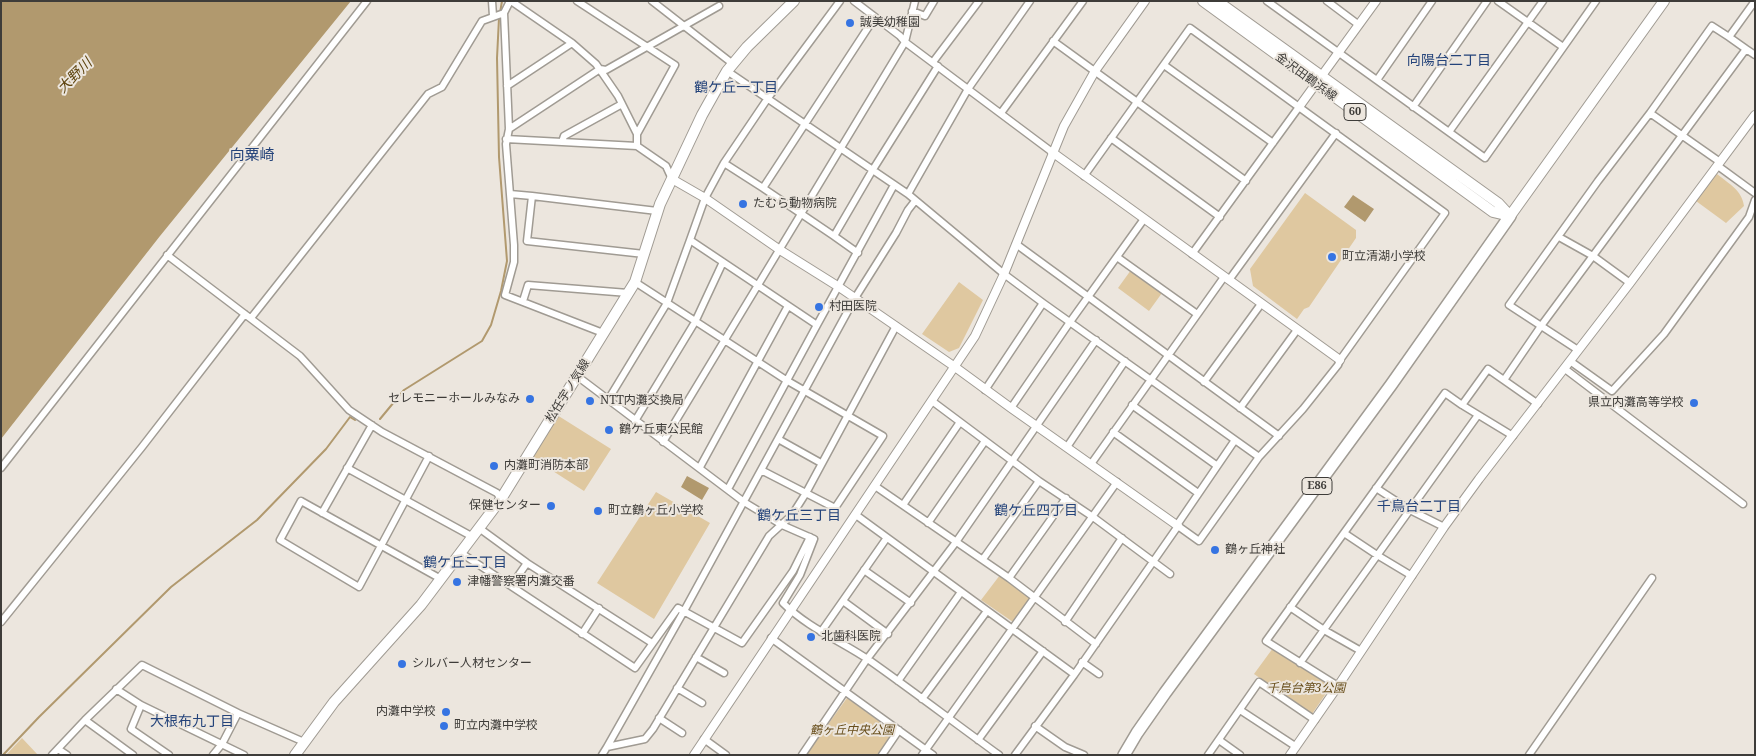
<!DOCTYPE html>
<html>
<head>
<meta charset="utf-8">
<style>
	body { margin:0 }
	#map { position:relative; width:1756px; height:756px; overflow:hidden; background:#ece6de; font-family:"Noto Serif",serif }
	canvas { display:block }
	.frame { position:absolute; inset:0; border:2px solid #3e3c39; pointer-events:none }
</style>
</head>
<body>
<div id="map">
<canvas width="1756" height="756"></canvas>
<div class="frame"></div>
</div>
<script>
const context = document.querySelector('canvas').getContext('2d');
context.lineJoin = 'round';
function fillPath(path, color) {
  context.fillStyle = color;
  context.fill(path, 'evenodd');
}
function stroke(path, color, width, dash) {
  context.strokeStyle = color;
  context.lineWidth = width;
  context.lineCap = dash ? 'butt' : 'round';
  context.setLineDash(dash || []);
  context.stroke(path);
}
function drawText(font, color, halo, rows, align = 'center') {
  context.font = font + ' "Noto Serif","Noto Sans JP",serif';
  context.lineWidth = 4;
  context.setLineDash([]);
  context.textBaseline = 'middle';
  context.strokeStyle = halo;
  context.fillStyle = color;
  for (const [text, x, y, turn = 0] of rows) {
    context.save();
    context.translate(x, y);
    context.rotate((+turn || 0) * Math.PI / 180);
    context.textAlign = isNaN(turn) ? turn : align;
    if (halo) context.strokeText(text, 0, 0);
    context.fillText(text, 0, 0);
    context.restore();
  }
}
fillPath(new Path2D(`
	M1717,174C1729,184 1742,190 1744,206L1726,223L1696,201Z
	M1305,193L1356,230V238L1309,307L1304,309L1297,319L1253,286L1250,269Z
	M1131,270L1162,293L1149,311L1118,288Z
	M959,282L983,300L959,348L949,352L922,334Z
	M557,415L611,449L584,491L531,457Z
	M656,492L710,523L654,619L597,583Z
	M1000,575L1031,597L1013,622L981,600Z
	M1273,648L1331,686L1312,714L1254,674Z
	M847,698L894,732L878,755H806Z
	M22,738L38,755H6Z`), '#dfc8a0');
fillPath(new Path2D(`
	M351,1L160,236L1,439V2Z
	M1353,195L1374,209L1365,222L1344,207Z
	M687,476L709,488L702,500L681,487Z`), '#b1996e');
stroke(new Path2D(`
	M500,13L502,1
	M380,419L404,390L482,341L491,325L501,291L507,261L499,157L497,58L499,18
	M3,755L39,717L171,587L257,520L326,449L350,417L355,420`), '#b1996e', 2);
const minor = new Path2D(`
	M492,1L493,16
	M510,1L504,13L509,129L506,144L514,245V262L505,295L603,333
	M511,1L572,43L596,64L618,96L637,134V146
	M577,1L675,65L637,134
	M652,1L733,64
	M854,1L900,36L905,42L1052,152
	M1267,1L1485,158L1596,1
	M1327,1L1359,25
	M1498,1L1563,47
	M912,11L925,16L934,1
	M1729,37L1746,49
	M1053,41L1246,181
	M933,62L979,1
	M1164,65L1273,143
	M727,71L908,194L1004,274L1043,303L1259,457
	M1377,80L1432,1
	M507,86L572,43
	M1413,107L1487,1
	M1001,113L1083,1
	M1650,113L1712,26L1729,37L1755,1
	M509,129L600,69L606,70L719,6
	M1449,132L1543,1
	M1111,138L1220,217
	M506,139L637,146L666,166L672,179
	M562,142L564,136L622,104
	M724,163L763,188L875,17
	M1718,166L1755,193
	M763,188L834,236L872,171L938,66
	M510,194L532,196
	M908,194L968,89L1030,1
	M834,236L858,253
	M1559,237L1593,256L1630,283
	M1016,244L1279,436
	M644,254L527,241L532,196L657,211
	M1192,254L1299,107
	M167,255L300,356L349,410L382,432L497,493L501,499
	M1117,257L1197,314
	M1229,280L1336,133
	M635,282L786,380L883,436L835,508L761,470
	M523,301L528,285L628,293
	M251,318L428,94L442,87L482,21L504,13
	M817,325L894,185
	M1578,350L1509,305L1598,181L1650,113L1720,162
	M1570,361L1612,391L1664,334L1749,217L1755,200
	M1565,369L1743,504
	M577,376L744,502L782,525L814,539L800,575L783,603C808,628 841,641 869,660C913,691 956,724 999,755
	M1504,380L1541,326L1746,49L1755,55
	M1204,382L1261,304
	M985,390L1043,303
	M608,400L667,303L690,240
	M932,401L1039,481L1093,517L1170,574
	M1132,405L1216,465
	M1462,405L1513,436
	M1011,408L1070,322L1144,219
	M1240,408L1297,330
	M635,421L695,322L723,262
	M1113,432L1198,493
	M778,439L821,463
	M663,442L905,42L915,1
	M1067,447L1125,361
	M429,456L359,587L280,540L301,501C347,527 394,553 441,579
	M1091,464L1224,277
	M700,467L788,306
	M1,468L367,1
	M347,468L473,537
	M875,486L1009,578L1096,644
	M1376,488L1410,510L1444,527
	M728,489L817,325L690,240L705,198L724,163L768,98L840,1
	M903,505L960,422
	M322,513L372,425
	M856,515L1074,674
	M928,523L985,441
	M1177,525L1235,440
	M479,528L527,563L652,643
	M1344,533L1377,555L1412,576
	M461,553L635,668L678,608L742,643L793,571L810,537
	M983,559L1039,481
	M864,570L911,603
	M1009,578L1066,498
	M511,586L527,563
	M843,601L888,634
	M1290,607L1324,630L1361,651
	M1,622L142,447L245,314
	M1065,622L1122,538
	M821,632L886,539
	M582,634L599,608
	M771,638L933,755
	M696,657L724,673
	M1082,662L1099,674
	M1300,663L1478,415
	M898,681L961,592
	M1338,686L1266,641L1445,393L1462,405L1488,369L1538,404
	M677,688L702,703
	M116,689L141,705L244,755
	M922,699L987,611
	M141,705L131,729L169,755
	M1240,710L1295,746
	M659,718L682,733
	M85,720L142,665L238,713L304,742
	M1035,726L1065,747L1084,755
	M704,739L726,755
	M978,740L1043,651
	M1219,740L1240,755
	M607,747L684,611L855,298L896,233L908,210L915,201
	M58,749L67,755
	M52,755L85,720L133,755
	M213,755L222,744L238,713
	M602,755L607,747L645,739L653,729L769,536L792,515L806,493L896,326
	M802,755L867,659L956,542L1096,340
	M882,755L899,730
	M922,755L1117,482
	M1015,755L1074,675L1178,526L1199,541L1259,457L1303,409L1338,365L1340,360L1445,213L1190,28L1084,176
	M1208,755L1259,682L1315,720
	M1529,755L1652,578`);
const tertiary = new Path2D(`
	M1299,107L1376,1
	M1052,152L1340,360
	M672,179L705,198L780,250L839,287L955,367L1011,408L1178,526
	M694,755L975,336L1004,274L1064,126L1095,71L1145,1
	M1290,755L1338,686L1444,527L1479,479L1630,283L1755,115`);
const primary = new Path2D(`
	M1203,1L1493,212L1510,216
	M1217,1L1498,203L1510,216
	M1510,216L1664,1
	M295,755L334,702L421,605L501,499L635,282L660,204L702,115L716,90L727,71L747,47L794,1`);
const motorway = new Path2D(`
	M1124,755L1137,733L1165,693L1391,385L1510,216`);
stroke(minor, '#a09b93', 9);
stroke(tertiary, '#a09b93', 10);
stroke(primary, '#a09b93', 12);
stroke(motorway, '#a09b93', 14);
stroke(minor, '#fff', 6);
stroke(tertiary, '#fff', 8);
stroke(primary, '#fff', 10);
stroke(motorway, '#fff', 11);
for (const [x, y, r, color] of [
	[850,23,5,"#3674e2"],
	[743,204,5,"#3674e2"],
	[1332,257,5,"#3674e2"],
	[819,307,5,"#3674e2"],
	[530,399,5,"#3674e2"],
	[590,401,5,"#3674e2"],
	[1694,403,5,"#3674e2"],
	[609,430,5,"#3674e2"],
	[494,466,5,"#3674e2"],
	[551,506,5,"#3674e2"],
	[598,511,5,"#3674e2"],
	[1215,550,5,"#3674e2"],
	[457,582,5,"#3674e2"],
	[811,637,5,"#3674e2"],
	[402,664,5,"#3674e2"],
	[446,712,5,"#3674e2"],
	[444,726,5,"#3674e2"]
]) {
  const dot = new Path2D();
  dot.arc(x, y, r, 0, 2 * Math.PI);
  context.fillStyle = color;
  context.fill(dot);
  stroke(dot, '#ece6de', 2);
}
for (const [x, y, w] of [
	[1355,112,22],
	[1317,486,30]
]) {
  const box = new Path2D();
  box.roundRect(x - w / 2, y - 8.5, w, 17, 4);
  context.fillStyle = '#ece6de';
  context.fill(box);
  stroke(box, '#3e3c39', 1);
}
drawText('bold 11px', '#3e3c39', null, [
	["60",1355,112],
	["E86",1317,486]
]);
drawText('12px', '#3e3c39', '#ece6de', [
	["誠美幼稚園",860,23],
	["たむら動物病院",753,204],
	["町立清湖小学校",1342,257],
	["村田医院",829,307],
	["セレモニーホールみなみ",520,399,"right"],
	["NTT内灘交換局",600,401],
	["県立内灘高等学校",1684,403,"right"],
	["鶴ケ丘東公民館",619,430],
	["内灘町消防本部",504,466],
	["保健センター",541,506,"right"],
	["町立鶴ヶ丘小学校",608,511],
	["鶴ヶ丘神社",1225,550],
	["津幡警察署内灘交番",467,582],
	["北歯科医院",821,637],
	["シルバー人材センター",412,664],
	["内灘中学校",436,712,"right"],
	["町立内灘中学校",454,726]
], 'left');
drawText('12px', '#3e3c39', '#ece6de', [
	["金沢田鶴浜線",1306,77,36],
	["松任宇ノ気線",568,391,-58]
]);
drawText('italic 12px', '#684e1b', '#ece6de', [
	["千鳥台第3公園",1306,689],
	["鶴ヶ丘中央公園",852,731]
]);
drawText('14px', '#24437a', '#ece6de', [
	["向陽台二丁目",1449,61],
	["鶴ケ丘一丁目",736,88],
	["千鳥台二丁目",1419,507],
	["鶴ケ丘四丁目",1036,511],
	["鶴ケ丘三丁目",799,516],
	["鶴ケ丘二丁目",465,563],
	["大根布九丁目",192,722]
]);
drawText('italic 14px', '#5d430d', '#ece6de', [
	["大野川",75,76,-45]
]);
drawText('15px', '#24437a', '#ece6de', [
	["向粟崎",252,156]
]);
</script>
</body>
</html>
